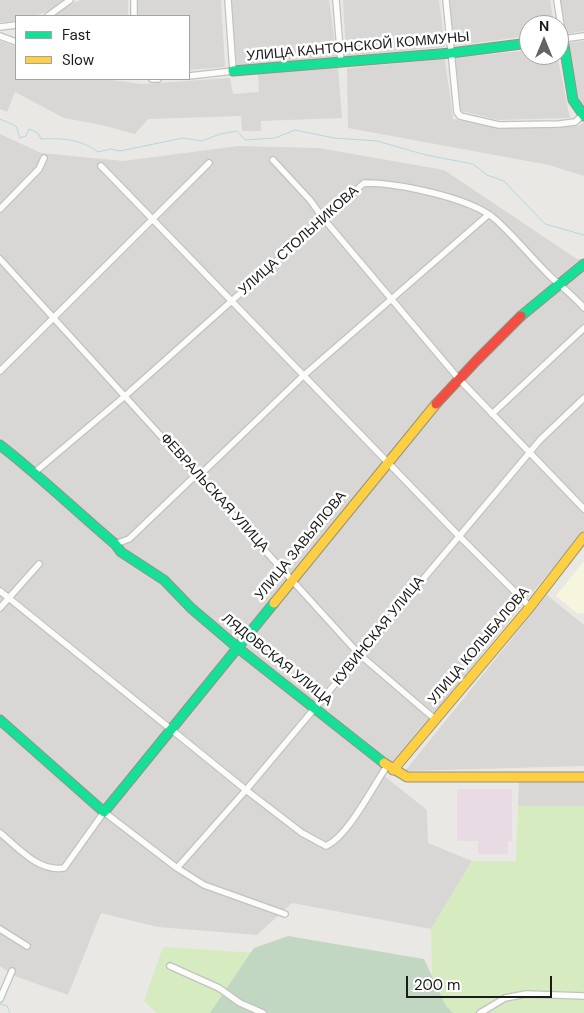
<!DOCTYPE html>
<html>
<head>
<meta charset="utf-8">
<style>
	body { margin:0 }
	#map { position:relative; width:584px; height:1013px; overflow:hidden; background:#eae8e4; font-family:"DM Sans",sans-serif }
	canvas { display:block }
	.legend { position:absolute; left:15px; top:15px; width:175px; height:65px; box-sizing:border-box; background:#fff; border:1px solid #a4a4a4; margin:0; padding:6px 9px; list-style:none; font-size:15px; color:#1b1b1b }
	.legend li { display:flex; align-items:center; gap:10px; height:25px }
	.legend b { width:25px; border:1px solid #a4a4a4 }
	.north { position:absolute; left:519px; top:15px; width:50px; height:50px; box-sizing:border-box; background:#fff; border:1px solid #a4a4a4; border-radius:50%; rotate:0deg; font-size:14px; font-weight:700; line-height:20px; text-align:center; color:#1b1b1b }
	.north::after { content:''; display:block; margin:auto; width:18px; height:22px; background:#636361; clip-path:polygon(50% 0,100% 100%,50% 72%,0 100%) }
	.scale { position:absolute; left:406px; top:976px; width:146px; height:22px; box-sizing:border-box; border:2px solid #1b1b1b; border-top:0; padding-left:6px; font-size:15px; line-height:18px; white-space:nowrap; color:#1b1b1b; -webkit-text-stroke:4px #fff; paint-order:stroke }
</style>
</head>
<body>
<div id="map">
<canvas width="584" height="1013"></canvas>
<ul class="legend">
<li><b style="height:6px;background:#16e098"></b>Fast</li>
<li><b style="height:6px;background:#ffcf43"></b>Slow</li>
</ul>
<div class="north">N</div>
<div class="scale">200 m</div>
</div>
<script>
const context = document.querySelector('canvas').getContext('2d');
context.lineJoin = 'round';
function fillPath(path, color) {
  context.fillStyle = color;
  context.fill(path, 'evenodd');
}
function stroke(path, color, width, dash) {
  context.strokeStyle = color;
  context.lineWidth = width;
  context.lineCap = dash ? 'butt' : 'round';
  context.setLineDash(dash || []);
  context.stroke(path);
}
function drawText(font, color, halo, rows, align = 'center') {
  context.font = font + ' "DM Sans",sans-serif';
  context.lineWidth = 5;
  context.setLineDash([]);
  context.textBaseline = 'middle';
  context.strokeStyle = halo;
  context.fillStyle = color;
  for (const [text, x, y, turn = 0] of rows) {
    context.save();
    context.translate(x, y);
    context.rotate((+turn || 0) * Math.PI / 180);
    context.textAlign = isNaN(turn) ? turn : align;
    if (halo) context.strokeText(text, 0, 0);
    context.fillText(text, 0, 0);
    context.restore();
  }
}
fillPath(new Path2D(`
	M0,0H66L47,12L33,16H16V21L0,22Z
	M81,0H128V16H52L68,5Z
	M137,0H221L225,67L189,70V16H137Z
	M231,0H329L337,59L237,66Z
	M343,0H439L445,47L346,56Z
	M450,0H550L554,25H529V36L454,46Z
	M560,0H584V31L566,34Z
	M0,41L16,47V79H105L141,84L230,78L233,94L259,92L258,74L338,67L342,118L261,121V131H242L241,116L148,119L135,134L102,125L64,118L15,92L7,112L0,109Z
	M584,41V108L580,104L567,43Z
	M529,50V55H557L570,118L498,120L461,111L455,58Z
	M445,59L453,119L498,128L579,126L584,122V176L549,165L348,128L347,68Z
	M0,134L41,153L123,161L238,146L319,148L444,170L577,259L584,260V530L383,775L427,810L428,843L472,861L431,929L292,903L257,935L158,927L101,913L68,995L12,975L0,966Z
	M547,595L584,625V766L405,771Z
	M519,781H584V806H518Z`), '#d9d7d5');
fillPath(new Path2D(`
	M457,789H512V841H508V854H478V841H457Z`), '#e9dbe4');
fillPath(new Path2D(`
	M584,561V613L578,614L556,596Z`), '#f6f5dd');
fillPath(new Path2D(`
	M518,806H584V1013H433L431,929L472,861H516Z
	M163,947L258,953L219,1013H157L144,1001Z`), '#d6ebbf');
fillPath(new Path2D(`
	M288,936L424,959L446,1006L453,1013H210L254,948Z`), '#c1d7c2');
stroke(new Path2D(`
	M0,119L16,126L20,138L26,136L29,129L38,133L41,139C63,138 80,139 98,152L110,149L120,151L183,138L202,141L220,134L237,131L245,140L275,138L295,130L334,138L377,141L426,155L473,164L487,175L504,181L545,224L584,235
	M0,1004L7,1006L10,1013`), '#b3d7e1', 1);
const street = new Path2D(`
	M336,0L341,62
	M446,0L457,112L460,116L499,125L559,124L575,122L583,115
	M557,0L563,39L584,36
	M48,16L70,0
	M134,16V0
	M0,27L16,25
	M0,36L16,42
	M189,76L233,71L228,0
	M152,79H158
	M273,160L310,200L323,218L458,378L584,509
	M101,166L458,535L530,607
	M0,209L39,169L44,158
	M0,259L359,654L436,720
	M0,371L209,163
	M492,414L584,328
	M35,472L125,396L364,183C397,183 469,197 495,219C514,236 530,256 548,274C560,286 573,295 584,308
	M115,544L129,539L197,474L204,471L303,376L488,215
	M0,591L246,790L302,833L326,846C348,836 372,788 387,766
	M0,608L39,564
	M0,833C19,848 38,872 64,868L104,812L177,868L204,885L285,914
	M177,868L246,790L540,440L584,398
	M0,929L27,946
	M170,966L219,988L240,1003L263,1013
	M0,999L12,971
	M480,1013L505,998L526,994L584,996`);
const fast = new Path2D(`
	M559,40L563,39L573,100L584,116
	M233,71L451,53L529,43
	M521,316L584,264
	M0,445C40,476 76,511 115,544L121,552L164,580L191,608L238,648L384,763
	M0,720L104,812L274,603`);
const slow = new Path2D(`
	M274,603L436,404
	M384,763L407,777H584
	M393,770L530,607L584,537`);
const jam = new Path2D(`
	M436,404L477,360L521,316`);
stroke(street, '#c2c2c0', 8);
stroke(fast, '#92947c', 11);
stroke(slow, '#92947c', 11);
stroke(jam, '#92947c', 11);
stroke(street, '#fcfcfb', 5.5);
stroke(fast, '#16e098', 9);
stroke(slow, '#ffcf43', 9);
stroke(jam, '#f24e42', 9);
drawText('14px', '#1b1b1b', '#fff', [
	["УЛИЦА КАНТОНСКОЙ КОММУНЫ",358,47,-5],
	["УЛИЦА СТОЛЬНИКОВА",299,241,-42],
	["ФЕВРАЛЬСКАЯ УЛИЦА",214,493,48],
	["УЛИЦА ЗАВЬЯЛОВА",301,546,-51],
	["КУВИНСКАЯ УЛИЦА",379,631,-51],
	["УЛИЦА КОЛЫБАЛОВА",479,646,-50],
	["ЛЯДОВСКАЯ УЛИЦА",277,660,39]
]);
</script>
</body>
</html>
